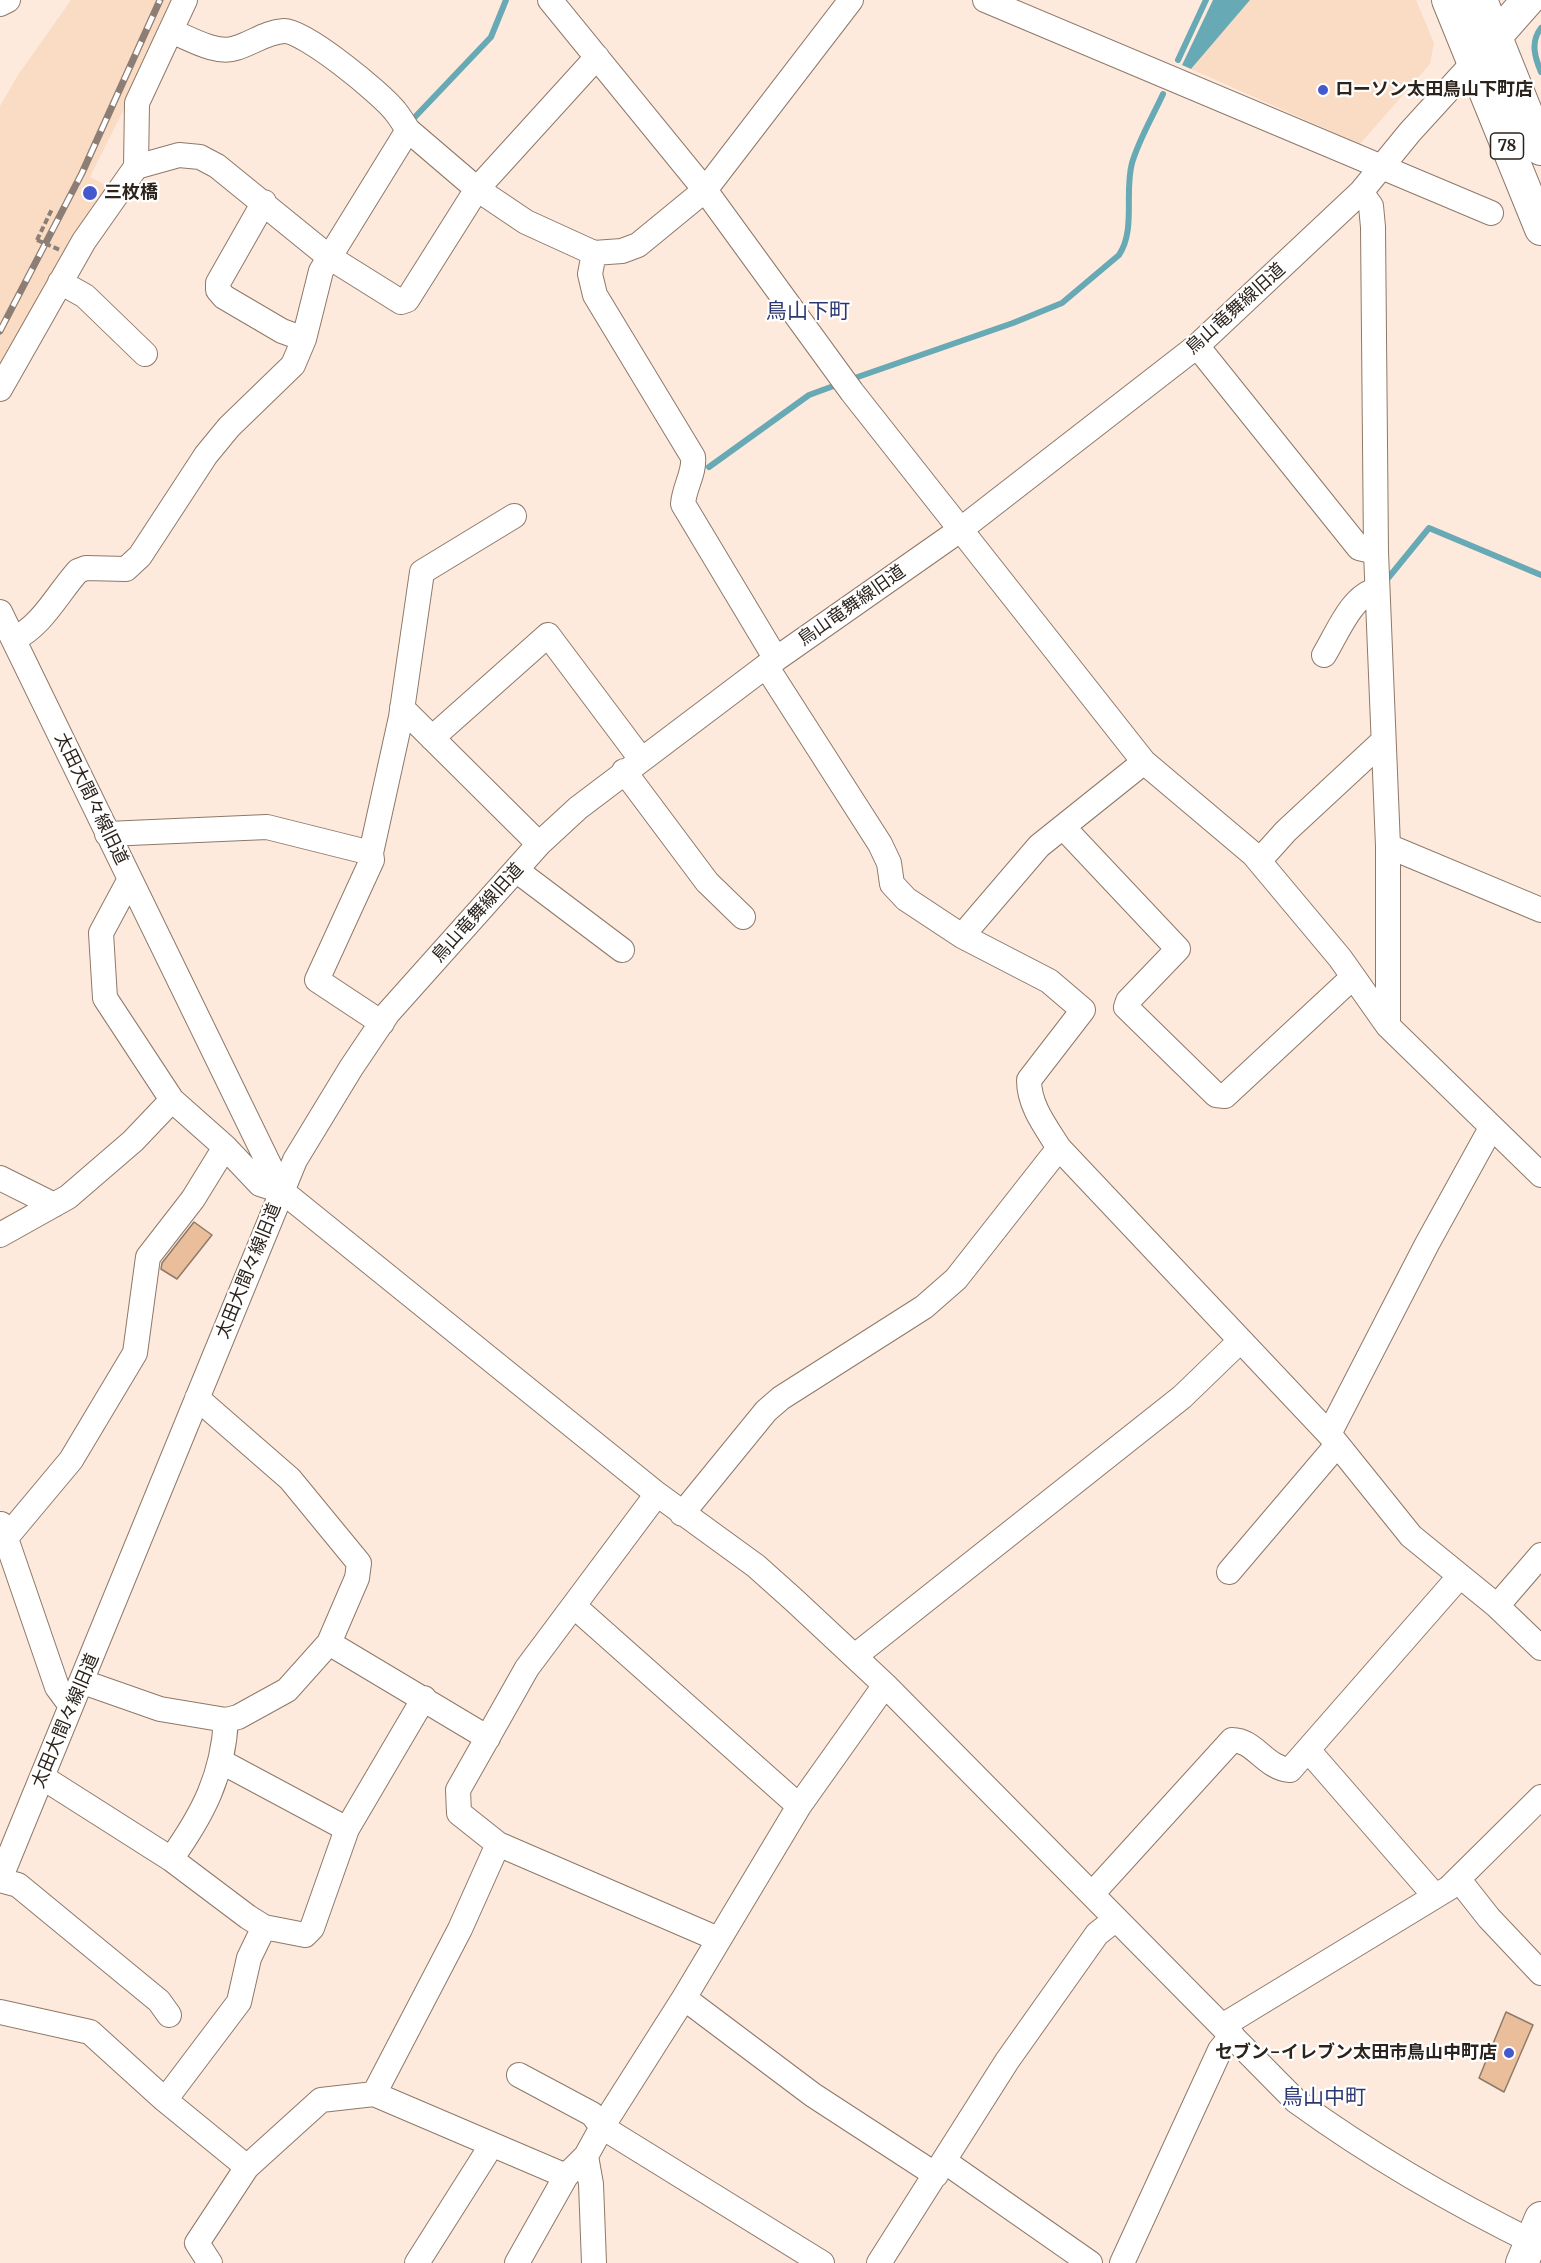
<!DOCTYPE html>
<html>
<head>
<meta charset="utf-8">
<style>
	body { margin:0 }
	canvas { display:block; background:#fdeadc }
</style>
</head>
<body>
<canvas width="1541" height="2263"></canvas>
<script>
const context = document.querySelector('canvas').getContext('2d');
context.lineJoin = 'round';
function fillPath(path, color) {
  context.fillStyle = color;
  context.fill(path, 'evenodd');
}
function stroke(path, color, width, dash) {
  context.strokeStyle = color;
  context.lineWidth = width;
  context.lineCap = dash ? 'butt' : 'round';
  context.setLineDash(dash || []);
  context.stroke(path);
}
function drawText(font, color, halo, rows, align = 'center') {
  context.font = font + ' Merriweather,"Noto Sans JP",serif';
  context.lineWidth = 4.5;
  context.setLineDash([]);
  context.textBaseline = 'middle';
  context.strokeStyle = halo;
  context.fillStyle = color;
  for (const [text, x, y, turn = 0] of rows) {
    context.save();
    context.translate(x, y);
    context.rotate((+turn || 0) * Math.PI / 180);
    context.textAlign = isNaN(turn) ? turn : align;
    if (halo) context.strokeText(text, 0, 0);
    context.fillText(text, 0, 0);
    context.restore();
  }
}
fillPath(new Path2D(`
	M71,0H179L127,110L123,111L90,177L114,189L0,376V106L18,75Z
	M1250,0H1416L1434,43L1430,64L1360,144L1191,69Z`), '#fadcc5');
fillPath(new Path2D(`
	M1213,0H1250L1191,69L1182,65Z`), '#67a9b4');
stroke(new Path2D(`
	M1541,28C1530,42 1535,58 1541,72
	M1178,60L1206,0
	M414,118L491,37L506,0
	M849,380L1013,323L1062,303L1119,255C1136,230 1124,192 1132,163C1139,139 1153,116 1163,94
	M709,467L809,395L839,384
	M1389,577L1429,528L1541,575`), '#67a9b4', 6);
const building = new Path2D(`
	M194,1222L212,1235L177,1279L161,1269L162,1263Z
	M1506,2012L1533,2025L1504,2092L1479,2078Z`);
fillPath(building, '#eabe9b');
stroke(building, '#8f7a6a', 1.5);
const minor = new Path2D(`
	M550,0L705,190L852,392L1144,762L1253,854L1340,958L1388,1026L1541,1175
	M985,0L1491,213
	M0,4L8,0
	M171,31C189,38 216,55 236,48C253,43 266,32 284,31C304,30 382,94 395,111C400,117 404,124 408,130
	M136,167L137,103L185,0
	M1361,192L1371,206L1373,227L1376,552L1388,846V1026
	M264,202L218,283V290L224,297L282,331L304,339
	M594,253L590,274L595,295L693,457C695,472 684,488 683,504L776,659
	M60,282L85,296L145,354
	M1197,346L1359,548L1376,552
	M0,389L84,241L136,167L179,155L200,157L217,166L329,257L401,302L407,300L477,189L597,57
	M0,612L282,1191
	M14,639C42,626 58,593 78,571L86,568L126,569L140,556L206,455L229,427L293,365L304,339L321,271L408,130L477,189L526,222L594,253L622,251L638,245L705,190L851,0
	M1324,655C1337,634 1352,594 1377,590
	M766,666L880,844L889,863L892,884L906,899L962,936L1049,981L1083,1010L1029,1080C1029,1106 1046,1127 1059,1148L1329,1434L1411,1536L1497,1606L1541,1648
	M402,708L539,844
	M432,738L548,635L641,759
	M624,771L707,882L743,917
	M1064,828L1178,949L1128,1001L1126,1007L1216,1095L1225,1096L1353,977
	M107,834L267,827L371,853L401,717L422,572L514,516
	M1388,846L1541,910
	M371,853L372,860L317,980L382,1023
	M1259,861L1286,831L1382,742
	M516,870L622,950
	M130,879L101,933L105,998L172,1100L225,1147L260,1184L282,1191L657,1494L756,1566L794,1600L885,1685L1296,2101C1373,2157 1455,2204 1541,2246
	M962,936L1039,846L1144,762
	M0,1178L54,1205
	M0,1235L68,1197L133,1141L172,1100
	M1329,1434L1427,1244L1491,1128
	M657,1494L527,1668L458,1790L459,1813L498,1844L718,1939
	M682,1514L766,1411L781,1398L924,1307L956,1279L1059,1148
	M1,1524L57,1687L71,1706
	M5,1539L71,1460L135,1353L148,1257L193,1199L225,1147
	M1229,1572L1337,1445
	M1497,1606L1541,1555
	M575,1607L799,1806
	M329,1643L488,1738
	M855,1656L1182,1397L1239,1342
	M83,1682L160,1709L226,1720L238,1717L287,1690L329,1643L357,1578L359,1563L290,1479L197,1398
	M1308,1750L1435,1896
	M220,1761L347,1829
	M42,1777L171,1859L248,1917L264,1927L305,1935L312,1928L347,1829L424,1698
	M171,1859C203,1814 223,1776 226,1720
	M0,1879L295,1160L351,1068L388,1013L539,844L578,808L766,666L960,530L1197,346L1361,192L1410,132L1473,63
	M0,1880L18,1885L159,2001L169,2015
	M1459,1880L1489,1918L1541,1973
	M1092,1894L1232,1740C1255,1740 1265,1768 1290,1770L1459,1577
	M684,1998L813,2095L936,2175
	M0,2012L90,2032L165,2100L247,2167
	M1222,2026L1449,1888L1541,1797
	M519,2075L592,2114L602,2127L822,2263
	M374,2094L566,2176
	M165,2100L239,2002L249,1958L264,1927
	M586,2156L591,2184L594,2263
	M944,2161L1090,2263
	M210,2263L197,2243L247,2167L321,2100L374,2094L460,1929L498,1844
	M417,2263L491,2146
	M517,2263L566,2176L586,2156L602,2127L684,1998L799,1806L885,1685
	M879,2263L1007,2061L1097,1934L1116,1919
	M1122,2263L1220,2050L1232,2035`);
const major = new Path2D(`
	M1448,0L1541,229
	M1481,0L1541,149
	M1483,51L1528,0
	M1522,2263L1541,2218`);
stroke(minor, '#8e7969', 26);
stroke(major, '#8e7969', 34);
stroke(new Path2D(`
	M37,240L52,209`), '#8c7f75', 4, [6, 3]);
stroke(minor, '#fff', 24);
stroke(major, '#fff', 32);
const rail = new Path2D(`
	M0,331L82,173L160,0`);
stroke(rail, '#8c7e74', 7);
stroke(rail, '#fff', 4.5, [14]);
stroke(new Path2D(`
	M37,240L60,250`), '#8c7f75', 4, [6, 3]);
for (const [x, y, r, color] of [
	[1323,90,6,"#4559cd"],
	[90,193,8,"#4559cd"],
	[1509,2053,6,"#4559cd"]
]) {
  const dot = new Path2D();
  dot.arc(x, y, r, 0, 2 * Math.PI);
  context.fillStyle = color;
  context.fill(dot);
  stroke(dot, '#fff', 2);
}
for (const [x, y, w] of [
	[1507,146,33]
]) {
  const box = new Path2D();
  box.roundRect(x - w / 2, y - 13, w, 26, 4.5);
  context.fillStyle = '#fff';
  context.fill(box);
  stroke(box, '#2b231c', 1.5);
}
drawText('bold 16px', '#2b231c', null, [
	["78",1507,146]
]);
drawText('bold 18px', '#2b231c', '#fff', [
	["ローソン太田鳥山下町店",1335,90],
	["三枚橋",104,193],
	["セブン−イレブン太田市鳥山中町店",1497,2053,"right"]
], 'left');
drawText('18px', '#2b231c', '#fff', [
	["鳥山竜舞線旧道",1236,309,-42],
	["鳥山竜舞線旧道",852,606,-35],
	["太田大間々線旧道",91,799,64],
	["鳥山竜舞線旧道",478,913,-48],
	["太田大間々線旧道",249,1271,-68],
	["太田大間々線旧道",66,1721,-67]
]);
drawText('21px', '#2b3771', '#fff', [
	["鳥山下町",808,312],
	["鳥山中町",1324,2098]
]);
</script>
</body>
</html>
